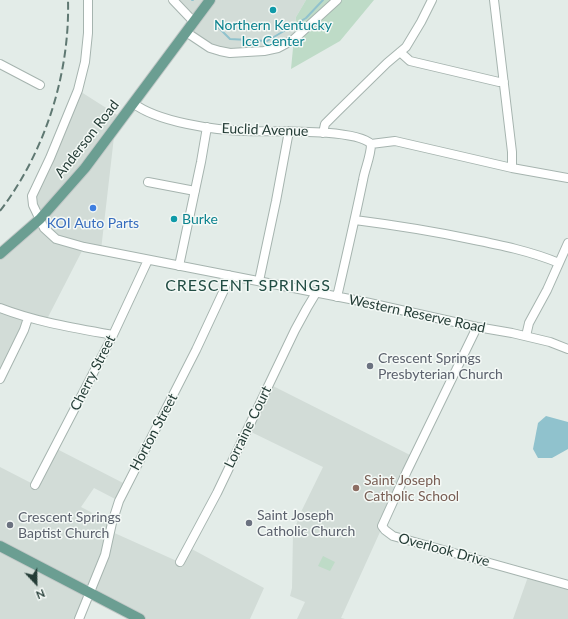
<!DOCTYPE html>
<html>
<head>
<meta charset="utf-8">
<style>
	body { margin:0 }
	#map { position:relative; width:568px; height:619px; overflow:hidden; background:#e3ece8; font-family:Lato,sans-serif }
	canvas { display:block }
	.north { position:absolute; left:16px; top:563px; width:40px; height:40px; -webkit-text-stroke:3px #f4f9f6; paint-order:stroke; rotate:158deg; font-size:11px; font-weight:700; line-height:16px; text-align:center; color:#243c36 }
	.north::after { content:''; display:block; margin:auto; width:14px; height:18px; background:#243c36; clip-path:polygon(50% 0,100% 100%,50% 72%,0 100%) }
</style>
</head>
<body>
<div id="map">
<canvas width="568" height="619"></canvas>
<div class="north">N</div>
</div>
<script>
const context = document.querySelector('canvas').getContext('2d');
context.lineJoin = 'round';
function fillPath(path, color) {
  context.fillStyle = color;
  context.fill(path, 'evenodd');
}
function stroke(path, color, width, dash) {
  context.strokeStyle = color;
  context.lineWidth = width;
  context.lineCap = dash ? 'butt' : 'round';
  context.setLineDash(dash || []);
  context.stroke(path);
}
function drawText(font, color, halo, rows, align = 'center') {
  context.font = font + ' Lato,sans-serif';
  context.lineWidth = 3;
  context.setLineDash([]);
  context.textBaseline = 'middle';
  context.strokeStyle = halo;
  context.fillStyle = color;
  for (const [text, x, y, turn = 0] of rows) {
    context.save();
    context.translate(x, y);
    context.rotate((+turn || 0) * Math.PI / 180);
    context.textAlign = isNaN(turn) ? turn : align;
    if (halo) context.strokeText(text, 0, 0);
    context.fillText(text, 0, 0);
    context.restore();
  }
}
fillPath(new Path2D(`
	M173,0H306L296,17L293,40L278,48L220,51L186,32L194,22Z
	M78,90L122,118L115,128L101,250L84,247L45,323L28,318L0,379V254L40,219L32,196Z
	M269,384L414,457L341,618L345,619H297L305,602L290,596L292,588L293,533L301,512L323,467L247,430Z
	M55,448L127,485L119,501L94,488L81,507L112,523L110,531L179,562L188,547L264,588L250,619H140L90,593L79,619H0V467L35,485Z
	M529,574L568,585V619H513Z`), '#d2dcd7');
fillPath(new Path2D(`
	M306,0H374L340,41L291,69L296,17Z
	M323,556L335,562L330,571L318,566Z`), '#bedbc7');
fillPath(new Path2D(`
	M546,416L568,422V449L552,458H538L533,449L538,423Z`), '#90c2cd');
stroke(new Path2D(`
	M192,0H193
	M218,27L230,39L267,41L306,18L323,0`), '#90c2cd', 2);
const minor = new Path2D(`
	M88,0V33L85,62L78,90L50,158L32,196L33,205L44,228L56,239L84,247L365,302L477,327L512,333L550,342L568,349
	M173,0L194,22
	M494,0L512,152V168
	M186,32L210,48L220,51L230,53L264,51L278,48L293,40L337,0
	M400,52L410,61L499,82H504
	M0,64L40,85
	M133,103C157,122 214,130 245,131C269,132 355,128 371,144L395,141L512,168L568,178
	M323,133L325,124L337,112L387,63L406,47L421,22L432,0
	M148,182L195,191
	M355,220C394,225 432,231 470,239C500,245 530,251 559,263
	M179,266L201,162L207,127
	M259,281L276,201L289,131
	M337,297C346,258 355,219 363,180C365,168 371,156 371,144
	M0,308C36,322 74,328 113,335
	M477,327L407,471L382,526L385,530L393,536L568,585
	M526,336L529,323L547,290L568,243
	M0,379L24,330L28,318
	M35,485L113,335L148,260
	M180,562L217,493L295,330L307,308L316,293
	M79,619L105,555L112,523L119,501L196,350L224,290L229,275`);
const major = new Path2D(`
	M0,254L40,219L85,168L210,0
	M0,546L140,619`);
stroke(minor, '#a6b4af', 10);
stroke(major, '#c2c8c7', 12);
stroke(minor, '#fff', 8);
stroke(major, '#6b9e92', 10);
stroke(new Path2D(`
	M0,211C45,152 70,74 68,0`), '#5f7872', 2, [8, 4]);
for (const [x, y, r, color] of [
	[273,10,4,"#0f9aa8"],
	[93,208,4,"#3f7fe0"],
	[174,219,4,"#0f9aa8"],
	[370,366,4,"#6b7280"],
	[356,488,4,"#8d6e63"],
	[249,523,4,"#6b7280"],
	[10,525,4,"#6b7280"]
]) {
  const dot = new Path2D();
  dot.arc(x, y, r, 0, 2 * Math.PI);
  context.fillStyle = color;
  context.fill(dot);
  stroke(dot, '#f4f9f6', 1.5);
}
drawText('14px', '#0d838f', '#f4f9f6', [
	["Northern Kentucky",273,25],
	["Ice Center",273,41],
	["Burke",182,219,"left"]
]);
drawText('14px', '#243c36', '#f4f9f6', [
	["Euclid Avenue",265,130,2],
	["Anderson Road",87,139,-52],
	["Western Reserve Road",417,314,12],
	["Cherry Street",93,373,-63],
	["Lorraine Court",248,427,-64],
	["Horton Street",154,432,-62],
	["Overlook Drive",444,550,15]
]);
drawText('14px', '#366cbe', '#f4f9f6', [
	["KOI Auto Parts",93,223]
]);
drawText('14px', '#5b616d', '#f4f9f6', [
	["Crescent Springs",378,358],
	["Presbyterian Church",378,374],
	["Saint Joseph",257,515],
	["Catholic Church",257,531],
	["Crescent Springs",18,517],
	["Baptist Church",18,533]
], 'left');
drawText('14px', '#785e54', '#f4f9f6', [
	["Saint Joseph",364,480],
	["Catholic School",364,496]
], 'left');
context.letterSpacing = '1px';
drawText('16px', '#224d44', '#f4f9f6', [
	["CRESCENT SPRINGS",248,286]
]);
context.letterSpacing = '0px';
</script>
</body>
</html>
